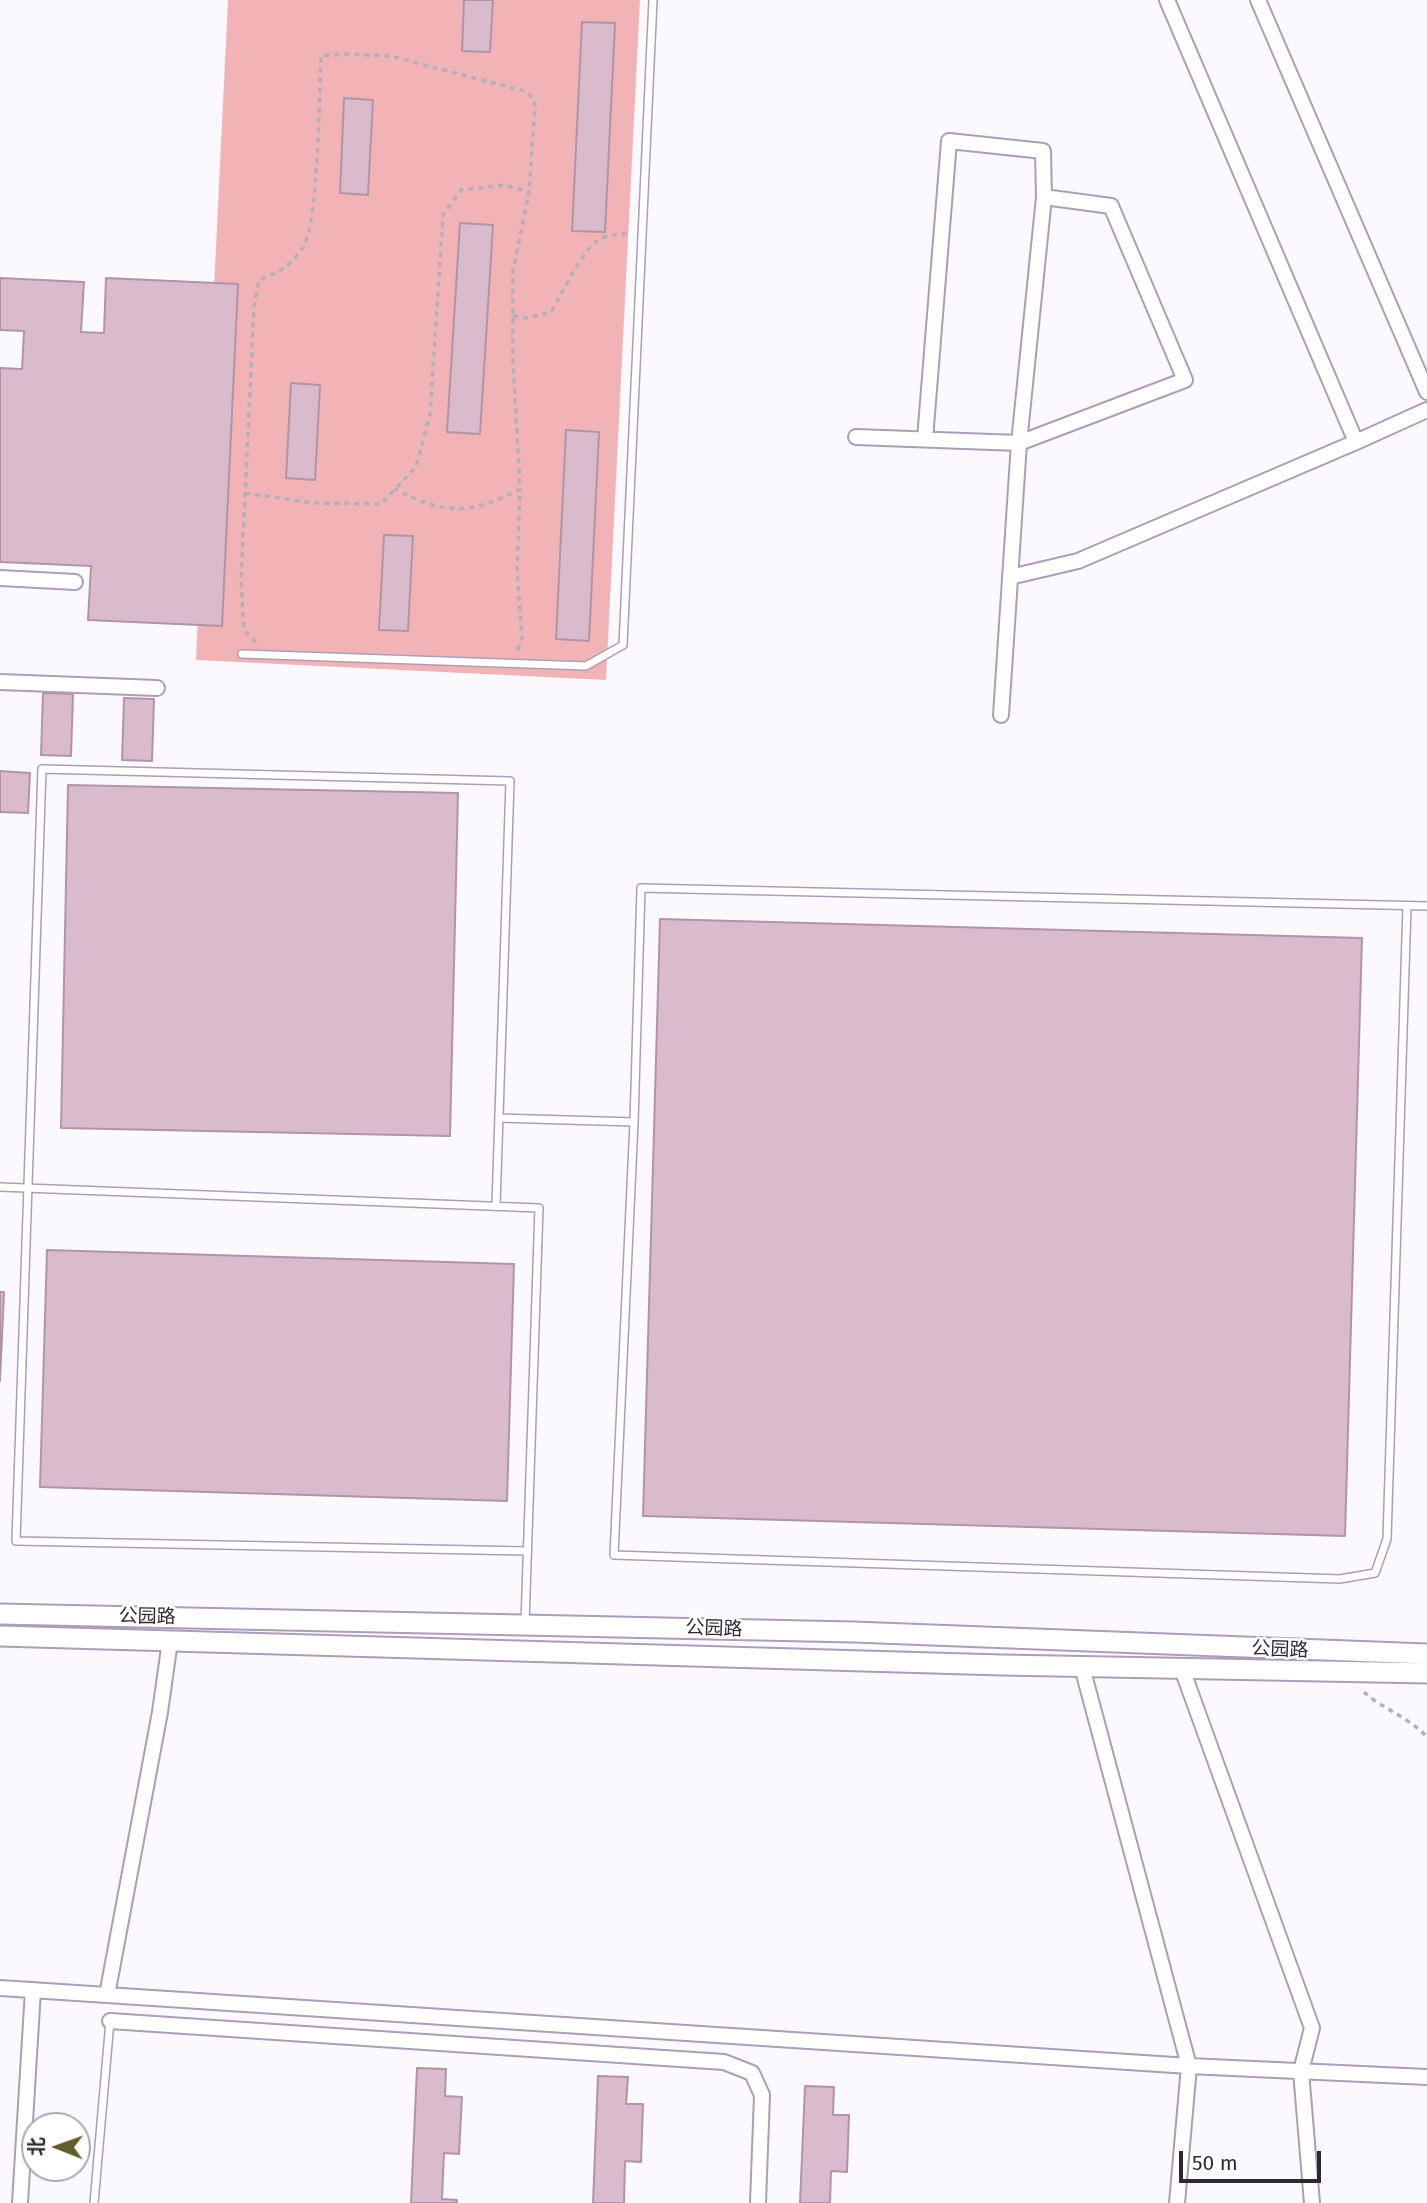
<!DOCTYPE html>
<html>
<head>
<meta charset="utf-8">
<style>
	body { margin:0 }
	#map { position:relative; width:1427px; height:2203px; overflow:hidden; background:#fcf9fe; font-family:"Fira Sans","Noto Sans SC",sans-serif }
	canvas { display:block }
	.north { position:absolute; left:21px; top:2112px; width:70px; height:70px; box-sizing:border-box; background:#fff; border:2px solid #aca9ad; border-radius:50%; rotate:271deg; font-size:19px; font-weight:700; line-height:28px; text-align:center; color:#2f2833 }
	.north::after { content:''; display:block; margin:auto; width:24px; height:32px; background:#605f2c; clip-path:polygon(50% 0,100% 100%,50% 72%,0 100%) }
	.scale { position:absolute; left:1179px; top:2151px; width:142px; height:32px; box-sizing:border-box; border:4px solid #2f2833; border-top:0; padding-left:9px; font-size:21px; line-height:24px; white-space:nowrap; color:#2f2833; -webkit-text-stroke:5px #fff; paint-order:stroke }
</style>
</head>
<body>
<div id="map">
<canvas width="1427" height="2203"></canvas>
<div class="north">北</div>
<div class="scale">50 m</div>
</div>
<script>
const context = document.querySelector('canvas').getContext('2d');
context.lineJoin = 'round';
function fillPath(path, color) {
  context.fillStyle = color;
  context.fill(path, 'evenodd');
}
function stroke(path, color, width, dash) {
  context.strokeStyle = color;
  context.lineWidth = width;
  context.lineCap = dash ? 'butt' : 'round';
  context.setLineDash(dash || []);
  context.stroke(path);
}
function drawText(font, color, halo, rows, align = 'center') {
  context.font = font + ' "Fira Sans","Noto Sans SC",sans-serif';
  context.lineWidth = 5;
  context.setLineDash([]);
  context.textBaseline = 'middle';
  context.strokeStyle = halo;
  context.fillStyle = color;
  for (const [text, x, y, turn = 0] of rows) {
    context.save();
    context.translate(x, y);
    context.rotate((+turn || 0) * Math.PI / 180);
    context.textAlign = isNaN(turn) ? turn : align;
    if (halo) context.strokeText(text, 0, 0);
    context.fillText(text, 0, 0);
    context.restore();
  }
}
fillPath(new Path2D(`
	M228,0H640L606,680L196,660Z`), '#f2b3b7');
const building = new Path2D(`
	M464,0H493L490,52L462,51Z
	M582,22L615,23L605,232L572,231Z
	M344,98L373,100L368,195L340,193Z
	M460,223L493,225L480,434L447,432Z
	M0,278L84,282L81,332L104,333L106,278L238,284L222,626L88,620L91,566L0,562V368L22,369L24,331L0,330Z
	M291,383L320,385L315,480L286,478Z
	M566,430L599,432L589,641L556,639Z
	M384,535L413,536L408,631L379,630Z
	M43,693L73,694L71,756L41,755Z
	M124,698L154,699L152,761L122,760Z
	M0,771L30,773L28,813L0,812Z
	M68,785L458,793L450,1136L61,1128Z
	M660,919L1362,938L1345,1536L643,1516Z
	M47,1250L514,1264L507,1501L40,1487Z
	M0,1292H4L0,1381Z
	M417,2068L446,2069L445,2096L462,2097L459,2154L444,2153L442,2199L457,2200V2203H411Z
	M598,2076L628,2077L626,2104H643L641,2162L625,2161L624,2203H593Z
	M805,2086L834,2087L833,2115H849L847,2172L831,2171L830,2203H800Z`);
fillPath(building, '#d9bbcc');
stroke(building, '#b194a5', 2);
const service = new Path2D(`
	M242,654L586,666L623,645L653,0
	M499,1118L634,1122L641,888L1427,906
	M634,1122L614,1555L1340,1579L1375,1573L1387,1539L1407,906
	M0,1187L539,1208L525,1623
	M496,1206L510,781L42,769L16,1541L527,1551
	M94,2203L110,2021`);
const minor = new Path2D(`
	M1258,0L1427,392
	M856,437L1019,443L1185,380L1111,206L1044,197L1043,151L949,141L925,439
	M1356,442L1427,410
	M1010,577L1078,561L1356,442L1167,0
	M0,578L75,582
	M0,682L157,688
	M1001,715L1019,443L1044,197
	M1082,1667L1189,2066L1177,2203
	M1182,1669L1312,2028L1301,2071L1312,2203
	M0,1988L1189,2066L1427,2077
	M107,1995L160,1712L170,1641
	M110,2021L724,2062L752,2073L762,2095L758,2203
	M20,2203L33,1990`);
const tertiary = new Path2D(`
	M0,1614L854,1632L1427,1654
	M0,1636L1002,1665L1427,1673`);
stroke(service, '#ad9db8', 10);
stroke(minor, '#ad9db8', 18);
stroke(tertiary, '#ad9db8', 23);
stroke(new Path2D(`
	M513,316L528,318L551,312C562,294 585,244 602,238C610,235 621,234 630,233
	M245,493L313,503L381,504L416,467L430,414L443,215L461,190L504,185L529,192L513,271V361L520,489C471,515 444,515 395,489
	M256,642L244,630L241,581L254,307L259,280C278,273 290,266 302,249C319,225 319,93 321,56L346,54L390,56L528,92L535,104L529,192
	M518,650L522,638L517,571L520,489
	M1364,1692C1381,1708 1407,1716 1427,1737`), '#b4afb7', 3.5, [5, 5]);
stroke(service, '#fff', 7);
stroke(minor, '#fff', 14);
stroke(tertiary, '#fff', 19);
drawText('19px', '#2f2833', '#fff', [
	["公园路",147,1617,1],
	["公园路",714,1629,2],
	["公园路",1280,1650,2]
]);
</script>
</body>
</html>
